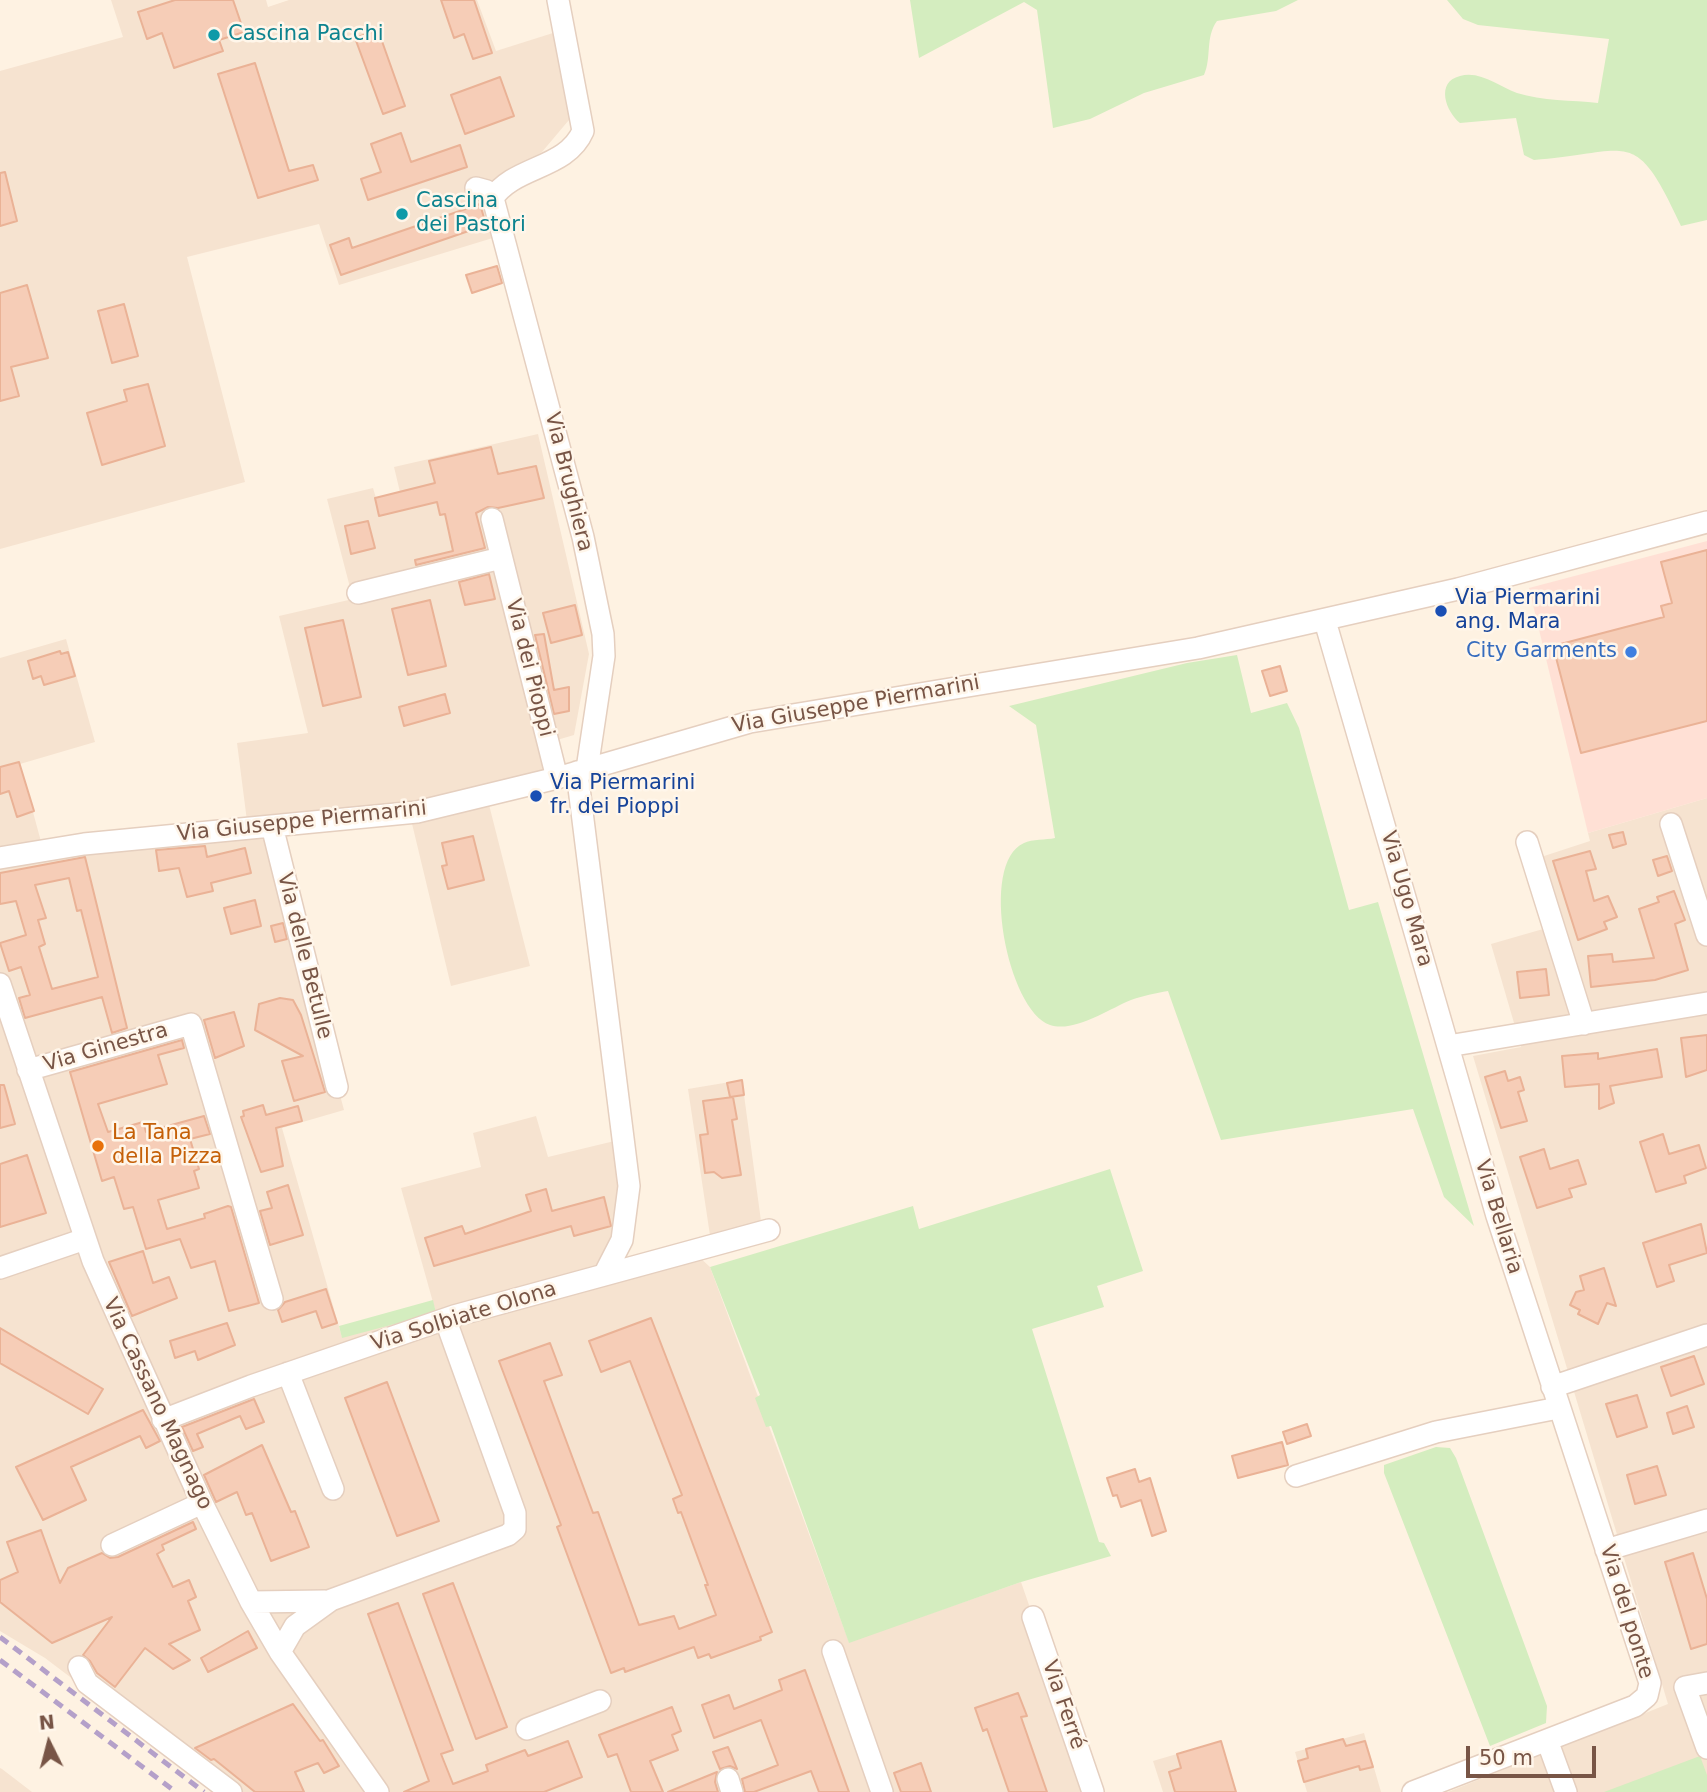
<!DOCTYPE html>
<html>
<head>
<meta charset="utf-8">
<style>
	body { margin:0 }
	#map { position:relative; width:1707px; height:1792px; overflow:hidden; background:#fef2e2; font-family:"DejaVu Sans",sans-serif }
	canvas { display:block }
	.north { position:absolute; left:14px; top:1708px; width:70px; height:70px; -webkit-text-stroke:5px #fff6ea; paint-order:stroke; rotate:354deg; font-size:19px; font-weight:700; line-height:28px; text-align:center; color:#785546 }
	.north::after { content:''; display:block; margin:auto; width:24px; height:32px; background:#785546; clip-path:polygon(50% 0,100% 100%,50% 72%,0 100%) }
	.scale { position:absolute; left:1466px; top:1746px; width:130px; height:32px; box-sizing:border-box; border:4px solid #785546; border-top:0; padding-left:9px; font-size:21px; line-height:24px; white-space:nowrap; color:#785546; -webkit-text-stroke:5px #fff6ea; paint-order:stroke }
</style>
</head>
<body>
<div id="map">
<canvas width="1707" height="1792"></canvas>
<div class="north">N</div>
<div class="scale">50 m</div>
</div>
<script>
const context = document.querySelector('canvas').getContext('2d');
context.lineJoin = 'round';
function fillPath(path, color) {
  context.fillStyle = color;
  context.fill(path, 'evenodd');
}
function stroke(path, color, width, dash) {
  context.strokeStyle = color;
  context.lineWidth = width;
  context.lineCap = dash ? 'butt' : 'round';
  context.setLineDash(dash || []);
  context.stroke(path);
}
function drawText(font, color, halo, rows, align = 'center') {
  context.font = font + ' "DejaVu Sans",sans-serif';
  context.lineWidth = 5;
  context.setLineDash([]);
  context.textBaseline = 'middle';
  context.strokeStyle = halo;
  context.fillStyle = color;
  for (const [text, x, y, turn = 0] of rows) {
    context.save();
    context.translate(x, y);
    context.rotate((+turn || 0) * Math.PI / 180);
    context.textAlign = isNaN(turn) ? turn : align;
    if (halo) context.strokeText(text, 0, 0);
    context.fillText(text, 0, 0);
    context.restore();
  }
}
fillPath(new Path2D(`
	M111,0H266L268,7L289,0H477L496,51L553,33L574,114L542,152L490,184L496,237L339,285L319,224L187,257L245,482L0,549V71L123,37Z
	M538,434L589,654L574,735L540,745L547,773L485,789L530,966L451,986L408,807L247,821L237,743L308,733L279,616L353,599L327,499L373,488L376,498L400,492L394,467Z
	M66,639L95,742L20,764L43,849L268,827L344,1110L282,1128L342,1337L436,1313L401,1188L481,1167L473,1133L536,1116L548,1157L627,1138L613,1268L711,1242L688,1089L742,1080L763,1236L697,1255L710,1267L849,1642L1021,1582L1094,1792H222L45,1658L0,1631V658Z
	M1707,798V1792H1448L1668,1704L1473,1056L1521,1047L1491,944L1557,925L1538,858L1590,841L1588,833Z
	M1364,1733L1381,1792H1307L1295,1752Z
	M1221,1741L1236,1792H1163L1153,1761Z
	M0,1768L2,1769L32,1792H0Z`), '#f6e3d0');
fillPath(new Path2D(`
	M1707,541V798L1588,833L1529,588Z`), '#ffe0d5');
fillPath(new Path2D(`
	M910,0H1298L1276,11L1217,21C1205,37 1212,57 1204,75L1144,93L1090,119L1053,128L1037,10L1024,2L919,58Z
	M1447,0H1707V220L1681,226C1634,124 1631,153 1534,160L1524,155L1516,118L1460,123C1446,112 1435,82 1460,76C1480,70 1500,87 1517,93C1542,101 1572,100 1598,103L1609,39L1478,25L1463,19Z
	M1237,655L1251,713L1287,703L1299,728L1349,910L1378,902L1474,1226L1444,1197L1413,1109L1221,1140L1168,991C1156,993 1142,996 1131,1000C1109,1009 1074,1033 1050,1025C1008,1011 978,863 1024,843C1032,839 1046,840 1055,838L1036,725L1009,706L1187,663Z
	M1110,1169L1143,1271L1097,1286L1104,1307L1032,1329L1099,1542L1104,1543L1111,1556L1021,1582L849,1643L771,1426L766,1427L755,1398L760,1395L710,1267L913,1206L919,1229Z
	M433,1300L436,1313L342,1338L339,1326Z
	M1436,1447L1450,1448L1456,1458L1547,1706L1546,1723L1490,1746L1384,1473V1465Z
	M1700,1756L1707,1775V1792H1604Z`), '#d4edbf');
const building = new Path2D(`
	M175,0H233L244,32L219,40L223,51L174,68L162,33L147,39L138,12Z
	M441,0H474L492,53L473,59L464,34L454,38Z
	M378,30L405,106L383,114L355,38Z
	M255,63L289,171L313,165L318,180L258,198L218,74Z
	M500,77L514,116L465,134L451,95Z
	M401,133L411,162L460,145L467,167L368,200L361,179L381,172L371,144Z
	M5,172L17,221L0,226V173Z
	M480,204L486,225L341,275L330,245L349,238L352,248Z
	M497,266L502,283L472,293L466,275Z
	M27,285L48,358L11,367L19,396L0,401V293Z
	M124,304L138,356L112,363L98,311Z
	M148,384L165,446L102,465L87,413L127,401L124,390Z
	M491,447L498,474L536,466L544,498L498,508L488,507L476,513L485,548L416,565L415,560L453,551L445,514L440,515L437,502L379,516L375,498L435,483L429,461Z
	M368,521L375,548L351,554L345,526Z
	M1707,550V721L1581,753L1553,646L1664,617L1661,606L1672,603L1661,562Z
	M489,574L495,599L465,605L459,582Z
	M430,600L446,666L408,675L392,609Z
	M575,605L582,635L551,643L543,613Z
	M343,620L361,697L323,706L305,628Z
	M544,634L554,690L569,687V711L554,714L535,635Z
	M60,651L61,654L68,652L75,676L44,685L41,676L33,679L28,661Z
	M1280,666L1287,691L1270,696L1262,671Z
	M445,694L450,713L404,726L399,707Z
	M19,762L34,811L17,817L9,791L0,794V767Z
	M1623,832L1626,844L1613,848L1609,835Z
	M473,836L484,880L448,889L442,866L447,865L442,843Z
	M205,846L207,857L245,848L251,873L211,883L213,891L187,897L179,868L159,871L156,850Z
	M1590,851L1596,869L1586,871L1594,901L1608,896L1617,917L1604,922L1607,929L1578,940L1553,861Z
	M1667,856L1672,871L1658,876L1653,860Z
	M85,857L127,1028L112,1033L102,997L25,1018L19,998L30,995L21,967L9,971L0,943L26,935L16,901L0,904V873ZM69,878L77,911L81,910L98,977L52,989L39,947L45,944L38,920L46,918L35,885Z
	M1674,891L1685,920L1675,924L1688,970L1655,980L1591,987L1588,956L1612,954L1613,962L1654,958L1639,909L1659,902L1657,897Z
	M255,900L261,926L231,934L224,908Z
	M283,923L287,939L275,942L271,926Z
	M1546,969L1549,995L1520,998L1517,972Z
	M280,998L293,1000L301,1015L325,1092L294,1101L282,1061L303,1056L255,1030L259,1004Z
	M234,1012L244,1046L215,1058L204,1020Z
	M1707,1035V1070L1686,1077L1681,1038Z
	M182,1040L184,1048L158,1055L167,1084L98,1104L108,1132L143,1122L146,1132L204,1116L210,1134L190,1139L199,1169L194,1171L199,1188L158,1200L167,1229L205,1218L204,1214L228,1206L231,1207L259,1303L229,1311L215,1261L191,1268L180,1239L146,1249L133,1207L124,1209L114,1177L102,1181L70,1072Z
	M1657,1049L1662,1077L1610,1086L1614,1103L1599,1109V1084L1565,1087L1562,1056L1598,1053V1059Z
	M1505,1071L1508,1081L1520,1077L1524,1090L1518,1092L1527,1121L1501,1128L1485,1077Z
	M742,1080L744,1095L730,1097L727,1083Z
	M0,1085H4L15,1124L0,1128Z
	M733,1097L737,1119L732,1120L741,1175L722,1178L714,1172L705,1173L700,1135L708,1134L703,1101Z
	M263,1105L266,1115L298,1106L302,1121L276,1128L283,1166L261,1172L241,1117L244,1116L243,1111Z
	M1663,1134L1669,1154L1699,1145L1706,1168L1684,1176L1686,1183L1656,1192L1640,1142Z
	M1544,1149L1550,1169L1578,1160L1586,1184L1569,1189L1572,1197L1537,1208L1520,1157Z
	M27,1155L46,1213L0,1227V1164Z
	M288,1185L303,1235L270,1245L260,1211L272,1208L267,1192Z
	M546,1189L552,1211L604,1197L611,1226L574,1236L571,1226L434,1266L425,1238L462,1226L465,1234L531,1211L526,1195Z
	M1701,1224L1707,1253L1669,1265L1674,1281L1657,1287L1643,1243Z
	M143,1251L153,1283L169,1277L177,1298L132,1316L109,1262Z
	M1604,1268L1616,1306L1607,1303L1598,1324L1578,1314L1580,1310L1570,1305L1576,1292L1584,1290L1580,1276Z
	M326,1289L337,1323L322,1328L316,1311L282,1322L278,1310L285,1302Z
	M651,1318L772,1632L760,1637L761,1640L711,1658L709,1654L698,1658L694,1647L625,1672L624,1668L611,1673L557,1527L561,1525L499,1361L550,1343L562,1375L544,1381L593,1513L598,1512L639,1625L674,1616L679,1629L716,1615L705,1585H708L681,1512L678,1513L673,1499L682,1495L630,1361L601,1372L589,1341Z
	M227,1323L235,1345L198,1360L195,1351L175,1358L170,1341Z
	M0,1328L103,1389L88,1414L0,1363Z
	M1694,1356L1704,1384L1671,1396L1661,1367Z
	M387,1382L439,1521L397,1536L345,1398Z
	M1637,1395L1647,1427L1617,1437L1606,1404Z
	M254,1399L264,1422L246,1429L240,1416L197,1434L203,1447L193,1451L182,1427Z
	M1687,1406L1694,1427L1673,1434L1667,1413Z
	M143,1410L160,1441L146,1448L140,1436L71,1467L86,1500L43,1520L16,1467Z
	M1307,1424L1311,1436L1287,1444L1283,1432Z
	M1282,1442L1288,1465L1238,1478L1232,1456Z
	M262,1445L291,1512L295,1511L309,1547L271,1561L252,1513L246,1515L237,1492L216,1502L204,1475Z
	M1657,1466L1666,1495L1635,1504L1627,1475Z
	M1135,1469L1139,1482L1150,1478L1166,1531L1152,1536L1141,1500L1121,1507L1117,1495L1113,1496L1107,1478Z
	M193,1522L196,1529L162,1545L164,1550L157,1554L173,1587L189,1580L196,1597L188,1601L200,1630L169,1644L190,1660L173,1669L145,1648L115,1687L97,1673L90,1661L83,1655L112,1617L52,1643L0,1602V1580L18,1572L7,1542L41,1530L60,1583L68,1568L102,1553L110,1558L118,1557Z
	M1693,1553L1707,1599V1644L1691,1649L1665,1562Z
	M453,1583L507,1727L476,1739L423,1594Z
	M398,1603L453,1750L441,1754L453,1784L488,1771L486,1765L525,1750L528,1756L568,1741L582,1777L544,1792H404L429,1781L368,1614Z
	M248,1631L257,1648L208,1672L201,1658Z
	M805,1670L849,1792H819L811,1771L754,1792H745L742,1779L778,1765L761,1720L714,1738L702,1705L729,1695L734,1709L782,1690L779,1680Z
	M1018,1693L1027,1716L1021,1717L1047,1792H1009L987,1729L983,1731L975,1708Z
	M293,1704L320,1741L323,1740L339,1766L324,1773L318,1763L295,1772L304,1792H255L214,1759L211,1760L195,1748Z
	M672,1707L681,1731L672,1735L678,1750L650,1761L663,1792H631L617,1754L608,1757L599,1735Z
	M1343,1739L1346,1746L1365,1741L1373,1767L1360,1770L1359,1766L1304,1782L1298,1761L1308,1758L1306,1749Z
	M1221,1741L1236,1792H1175L1169,1772L1181,1768L1177,1754Z
	M728,1747L737,1769L730,1766L720,1769L713,1752Z
	M921,1763L931,1792H901L894,1773Z
	M717,1772L715,1782L718,1792H668Z`);
fillPath(building, '#f6cdb7');
stroke(building, '#eab296', 2);
const minor = new Path2D(`
	M476,188L487,191L494,202L583,537L603,634L604,656L587,769
	M492,199C514,165 566,170 583,131L558,0
	M492,519L557,778
	M358,593L501,558
	M1325,621L1497,1216L1650,1683L1647,1696L1635,1706L1413,1792
	M577,772L629,1186L622,1240L604,1275
	M1671,824L1707,935
	M272,826L337,1087
	M1527,842L1584,1024
	M0,858L84,844L417,812L557,778L750,722L1198,648L1458,589L1707,522
	M0,984L93,1261L202,1503L251,1602L280,1652L378,1792
	M1448,1046L1707,1003
	M28,1070L191,1024L272,1299
	M0,1268L85,1239
	M288,1373L333,1489
	M1552,1387L1707,1335
	M163,1420L251,1386L454,1316L769,1230
	M1296,1476L1436,1432L1558,1408
	M112,1545L202,1503
	M1606,1550L1707,1520
	M251,1602L325,1601
	M1033,1617L1093,1792
	M833,1651L882,1792
	M280,1652L295,1626L331,1600L508,1535L515,1529V1513L446,1321
	M79,1667L87,1683L231,1792
	M1707,1683L1685,1687L1707,1748
	M527,1729L600,1701
	M1547,1740L1566,1792
	M728,1779L732,1792`);
stroke(minor, '#e5cfbf', 24);
stroke(minor, '#fff', 21);
stroke(new Path2D(`
	M0,1637L204,1792
	M0,1660L176,1792`), '#b4a0c9', 5, [10, 7]);
for (const [x, y, r, color] of [
	[214,35,7,"#0f9aa8"],
	[402,214,7,"#0f9aa8"],
	[1441,611,7,"#1a4fb4"],
	[1631,652,7,"#3f7fe0"],
	[536,796,7,"#1a4fb4"],
	[98,1146,7,"#e8710a"]
]) {
  const dot = new Path2D();
  dot.arc(x, y, r, 0, 2 * Math.PI);
  context.fillStyle = color;
  context.fill(dot);
  stroke(dot, '#fff6ea', 2.5);
}
drawText('21px', '#0d838f', '#fff6ea', [
	["Cascina Pacchi",228,35],
	["Cascina",416,202],
	["dei Pastori",416,226]
], 'left');
drawText('21px', '#785546', '#fff6ea', [
	["Via Brughiera",568,482,76],
	["Via dei Pioppi",529,668,76],
	["Via Giuseppe Piermarini",856,705,-10],
	["Via Giuseppe Piermarini",302,822,-6],
	["Via Ugo Mara",1406,899,74],
	["Via delle Betulle",304,956,76],
	["Via Ginestra",106,1048,-16],
	["Via Bellaria",1498,1217,73],
	["Via Solbiate Olona",464,1317,-17],
	["Via Cassano Magnago",157,1404,65],
	["Via del ponte",1626,1612,73],
	["Via Ferré",1063,1705,71]
]);
drawText('21px', '#164399', '#fff6ea', [
	["Via Piermarini",1455,599],
	["ang. Mara",1455,623],
	["Via Piermarini",550,784],
	["fr. dei Pioppi",550,808]
], 'left');
drawText('21px', '#366cbe', '#fff6ea', [
	["City Garments",1617,652]
], 'right');
drawText('21px', '#c56008', '#fff6ea', [
	["La Tana",112,1134],
	["della Pizza",112,1158]
], 'left');
</script>
</body>
</html>
